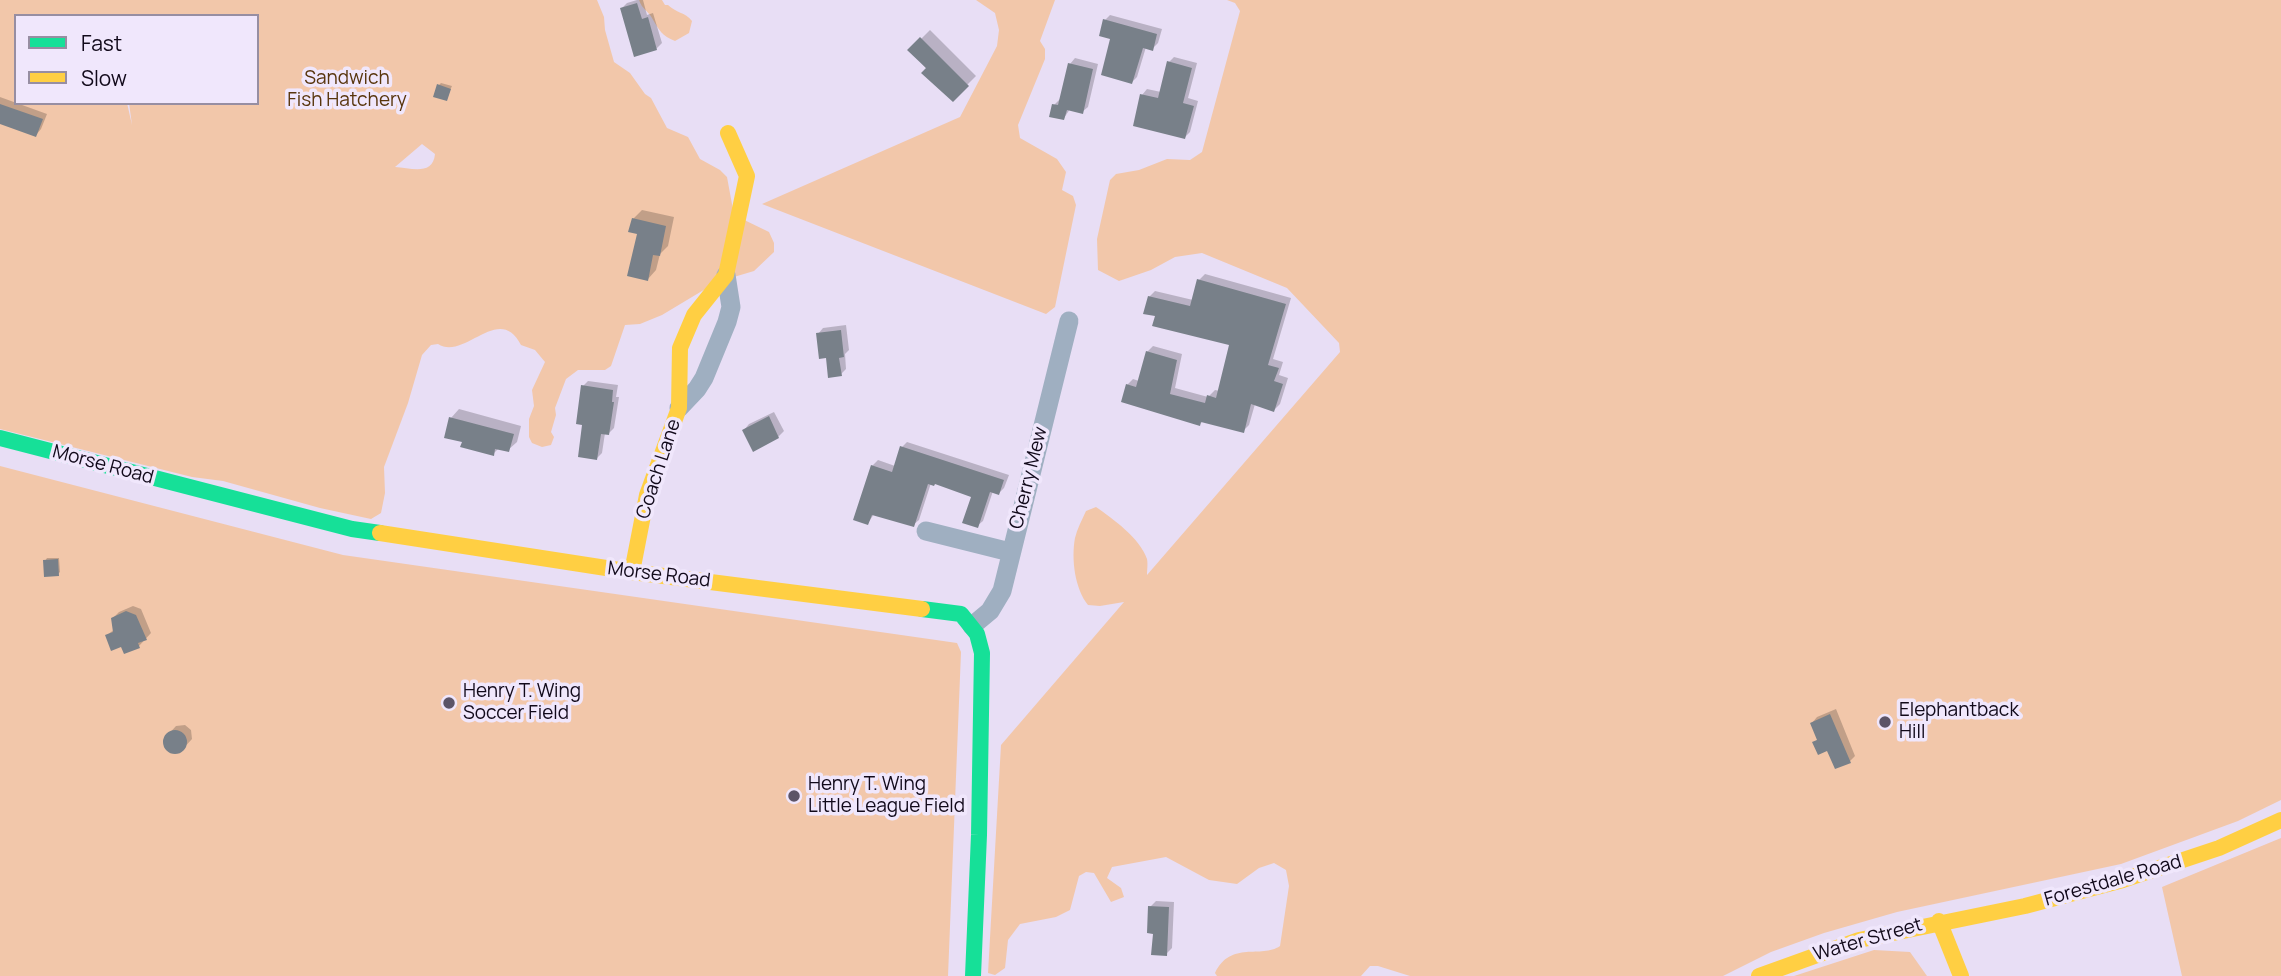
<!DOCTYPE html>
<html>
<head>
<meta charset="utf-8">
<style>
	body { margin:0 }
	#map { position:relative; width:2281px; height:976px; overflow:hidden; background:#e8def5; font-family:Manrope,sans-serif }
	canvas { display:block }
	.legend { position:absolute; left:14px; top:14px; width:245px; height:91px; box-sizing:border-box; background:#f0e7fc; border:2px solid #978ea2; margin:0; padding:9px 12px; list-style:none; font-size:21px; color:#11091a }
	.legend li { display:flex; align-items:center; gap:14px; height:35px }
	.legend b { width:35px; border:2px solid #978ea2 }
</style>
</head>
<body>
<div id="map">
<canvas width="2281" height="976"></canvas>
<ul class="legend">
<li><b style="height:9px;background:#16e098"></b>Fast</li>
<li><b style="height:9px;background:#ffcf43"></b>Slow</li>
</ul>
</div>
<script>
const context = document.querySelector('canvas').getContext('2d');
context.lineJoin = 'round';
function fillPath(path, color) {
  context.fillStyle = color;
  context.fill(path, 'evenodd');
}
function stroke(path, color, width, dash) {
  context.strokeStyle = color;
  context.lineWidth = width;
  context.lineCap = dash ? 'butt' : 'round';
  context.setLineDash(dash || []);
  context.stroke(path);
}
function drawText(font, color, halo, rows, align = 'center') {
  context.font = font + ' Manrope,sans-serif';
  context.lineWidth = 7;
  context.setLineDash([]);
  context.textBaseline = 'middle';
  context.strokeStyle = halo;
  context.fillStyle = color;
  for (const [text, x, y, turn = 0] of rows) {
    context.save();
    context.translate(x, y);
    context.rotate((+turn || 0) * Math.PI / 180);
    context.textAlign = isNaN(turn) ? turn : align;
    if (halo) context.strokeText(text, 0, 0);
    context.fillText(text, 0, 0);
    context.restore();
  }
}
fillPath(new Path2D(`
	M0,0H597L604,17L605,30L614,62L630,73L645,94L651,98L667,128L688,137L700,159L720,170L727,177L734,215L769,232L774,243V252L754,271L717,282L662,315L640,324L625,325L611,366L605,370H578L566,379L555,408L556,415L551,432L554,437L551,445L542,447L532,443L529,437V419L534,406L532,390L545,362L535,350L521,345C499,302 465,361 438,344L431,345L422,355L408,403L384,467L385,493L381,513L371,519L320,508L223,481L192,477L0,429ZM16,16H257V103H129L132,125L127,103H16ZM422,144L435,154C433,176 411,168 395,167Z
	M639,0H662L665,5H668C676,13 685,12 692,21L689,33L675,41C662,36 659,30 652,18C648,11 642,9 639,0Z
	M976,0H1055L1040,41L1045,49V59L1018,125L1020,138L1057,159L1066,172L1062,190L1073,196L1076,205L1055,307L1046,314L762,204L960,117L997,46L999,30L995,13Z
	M1227,0H2281V800L2238,821L2121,864L1897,912L1824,933L1771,952L1723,976H1410L1378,966H1370L1361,976H1217L1215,973C1231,940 1261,959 1280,946L1289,886L1286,870L1274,863L1259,868L1237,884L1209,880L1166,857L1112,867L1107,878L1121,888L1124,897L1111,902L1094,873L1086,872L1079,876L1070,910L1056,917L1020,924L1008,940L1005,968L995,975L988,973L1001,745L1124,602L1100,606L1088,605C1075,589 1071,559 1075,538C1077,529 1082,520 1086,511L1096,507C1113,519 1140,538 1147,559C1148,564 1147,571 1147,575L1340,352L1339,343L1287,288L1202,253L1175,257L1151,270L1119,281L1098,270L1097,239L1110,180L1116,174L1139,170L1167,159L1190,160L1202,152L1240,11L1235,3Z
	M0,466L343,555L957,643L961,652L948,976H0Z
	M2281,838V976H2182L2162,887Z
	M1874,950L1910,952L1927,976H1794Z`), '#f2c7aa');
fillPath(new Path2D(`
	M637,0H643L647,15L653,13L662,43L656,49L622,8L627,3Z
	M1110,15L1162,29L1158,43L1152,49L1146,47L1137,77L1132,82L1105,20Z
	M930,30L976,76L953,99L910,50Z
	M1174,57L1197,63L1188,98L1198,101L1190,132L1185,137L1142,95L1147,89L1161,92L1169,62Z
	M1075,58L1098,64L1088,107L1082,112L1070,109L1064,118L1054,105L1060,99L1070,64Z
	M441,83L452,86L446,99L439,85Z
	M0,97L47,114L41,129L36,135L0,122Z
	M642,210L674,217L668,246L660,254L656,270L648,279L639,233L633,219Z
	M1205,274L1291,298L1273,359L1283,362L1279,375L1288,378L1280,404L1274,410L1255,404L1249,425L1243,431L1203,421L1200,424L1127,385L1133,379L1139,381L1147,352L1153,346L1182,354L1175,388L1208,397L1215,390L1220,391L1231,344L1157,315L1149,297L1155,291L1193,300L1199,280Z
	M846,325L849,350L845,354L846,369L841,374L827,356L818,334L823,328Z
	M588,381L618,385L616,397H619L614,428L609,433H605L602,453L597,458L584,423L583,386Z
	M459,409L521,426L517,442L508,450L499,448L493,454L464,441L451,418Z
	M774,412L784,431L778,437L744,430L749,424Z
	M907,442L1009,475L1004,488L999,493L993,491L983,521L977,526L973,496L935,483H931L919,520L913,525L874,514L868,523L872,466L878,460L895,466L902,447Z
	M47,558H59L60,572L58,574L45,561Z
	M133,606L141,609L151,633L139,646L125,652L122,644L107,635L115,629L113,618L119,612Z
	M1836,709L1855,756L1850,761L1814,743L1818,739L1812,723L1817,717Z
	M185,725L191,730L192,739L181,751L172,752L166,747L165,738L176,726Z
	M1156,901L1174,902L1172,948L1166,954L1155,932L1150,907Z`), '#0003');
fillPath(new Path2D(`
	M637,3L642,19L648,17L657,50L634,57L620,8Z
	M1103,19L1157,34L1153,51L1143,48L1132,84L1101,75L1110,39L1099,36Z
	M920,37L969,86L953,102L921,73L926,68L907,50Z
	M1167,61L1192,68L1183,103L1194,106L1185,139L1133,126L1140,94L1158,98Z
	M1068,63L1093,69L1083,114L1067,110L1064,120L1049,117L1052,104L1058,105Z
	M437,84L451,89L447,101L433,97Z
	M0,104L43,119L36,137L0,124Z
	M632,218L666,226L660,256L653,255L648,281L627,276L637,234L628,232Z
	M1197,279L1286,304L1268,365L1279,368L1274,381L1283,384L1274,412L1251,404L1244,433L1201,422L1200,426L1121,402L1126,384L1136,387L1146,351L1177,360L1170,394L1205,403L1207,395L1216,398L1229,345L1152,326L1155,316L1143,314L1148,296L1190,306Z
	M841,330L844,357L839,358L842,376L828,378L826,358L819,359L816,333Z
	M581,385L613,390L612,402H614L609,435L601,434L597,460L578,457L582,425L576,424Z
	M769,416L779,438L753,452L742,430Z
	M449,417L514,434L509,452L495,449L494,456L460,447L462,442L444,438Z
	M900,446L1004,480L999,495L990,492L978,528L962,523L971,497L935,484L934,486L928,484L914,527L872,515L868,525L853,520L871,465L892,472Z
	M58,559L59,576L44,577L43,560Z
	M126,611L136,615L147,640L138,643L140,648L124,654L121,647L111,651L105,635L113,632L111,618Z
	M1830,714L1851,763L1835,769L1827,751L1818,755L1812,742L1817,740L1810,723Z
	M163 742a12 12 0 1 1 24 0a12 12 0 1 1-24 0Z
	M1148,906L1169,907L1167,956L1151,955L1153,934L1147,933Z`), '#788089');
stroke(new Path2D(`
	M679,408L697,389L704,378L727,322L731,307L726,275
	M926,531L1010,552
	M972,626L990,611L1002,591L1069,321`), '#9fafc1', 19);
stroke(new Path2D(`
	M0,438L352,529L380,533
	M922,609L961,614L977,634L982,653L979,835L973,976`), '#16e098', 16);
stroke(new Path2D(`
	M380,533L632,572L922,609
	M632,572L647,495L679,408L680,348L694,315L726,275L747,176L728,133
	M1939,921L1961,976
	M1759,976L1859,940L2025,906L2123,880L2219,848L2281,820`), '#ffcf43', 16);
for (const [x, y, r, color] of [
	[449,703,7,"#5c5467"],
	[1885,722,7,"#5c5467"],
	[794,796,7,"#5c5467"]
]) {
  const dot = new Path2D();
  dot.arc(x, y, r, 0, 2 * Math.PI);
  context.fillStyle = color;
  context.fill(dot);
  stroke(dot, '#f0e7fc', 2.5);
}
drawText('19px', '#58350d', '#f0e7fc', [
	["Sandwich",347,79],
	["Fish Hatchery",347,101]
]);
drawText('19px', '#11091a', '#f0e7fc', [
	["Morse Road",103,465,15],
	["Coach Lane",659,469,-72],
	["Cherry Mew",1029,478,-76],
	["Morse Road",659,575,7],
	["Forestdale Road",2113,881,-16],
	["Water Street",1868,940,-16]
]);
drawText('19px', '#11091a', '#f0e7fc', [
	["Henry T. Wing",463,692],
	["Soccer Field",463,714],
	["Elephantback",1899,711],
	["Hill",1899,733],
	["Henry T. Wing",808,785],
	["Little League Field",808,807]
], 'left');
</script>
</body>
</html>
